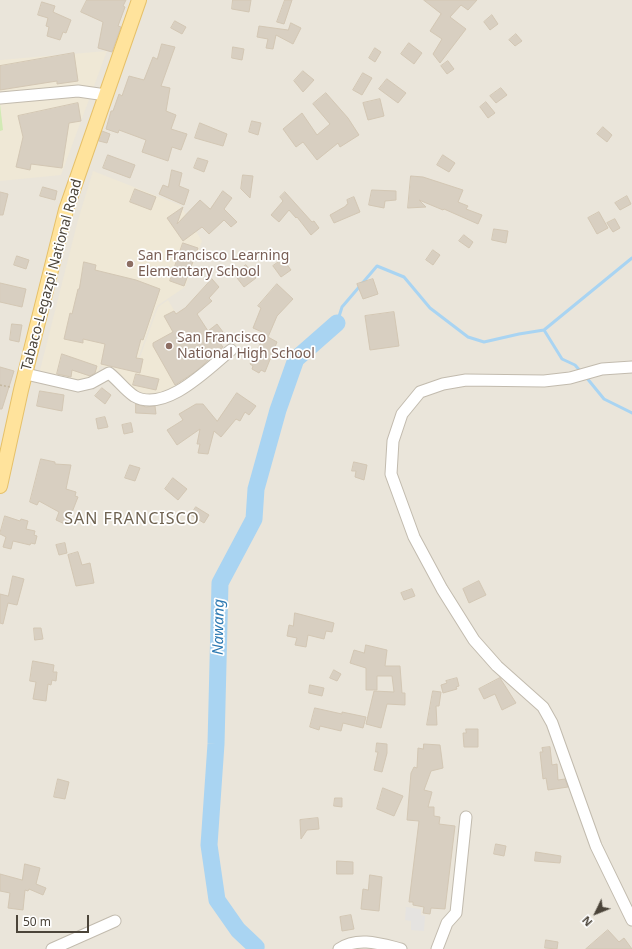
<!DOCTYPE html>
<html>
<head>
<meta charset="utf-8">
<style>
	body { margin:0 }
	#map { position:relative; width:632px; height:949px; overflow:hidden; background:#f6f3ec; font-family:"Noto Sans",sans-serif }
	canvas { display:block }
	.north { position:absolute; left:576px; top:893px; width:40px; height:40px; -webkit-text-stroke:3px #fff; paint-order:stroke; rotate:227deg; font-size:11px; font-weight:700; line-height:16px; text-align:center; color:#4b4439 }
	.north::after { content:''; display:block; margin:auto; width:14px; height:18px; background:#4b4439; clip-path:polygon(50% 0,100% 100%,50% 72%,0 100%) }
	.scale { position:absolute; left:16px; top:915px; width:73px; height:18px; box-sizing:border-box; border:2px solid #4b4439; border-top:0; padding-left:5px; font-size:12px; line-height:14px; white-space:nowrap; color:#4b4439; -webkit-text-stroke:3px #fff; paint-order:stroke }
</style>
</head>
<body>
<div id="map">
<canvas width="632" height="949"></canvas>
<div class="north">N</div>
<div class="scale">50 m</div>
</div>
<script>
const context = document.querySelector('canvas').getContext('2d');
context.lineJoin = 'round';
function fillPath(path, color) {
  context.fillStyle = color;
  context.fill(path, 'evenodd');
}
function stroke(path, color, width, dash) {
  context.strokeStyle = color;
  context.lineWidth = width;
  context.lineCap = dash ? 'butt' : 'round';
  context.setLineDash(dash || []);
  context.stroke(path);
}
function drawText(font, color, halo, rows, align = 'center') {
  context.font = font + ' "Noto Sans",sans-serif';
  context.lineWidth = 3.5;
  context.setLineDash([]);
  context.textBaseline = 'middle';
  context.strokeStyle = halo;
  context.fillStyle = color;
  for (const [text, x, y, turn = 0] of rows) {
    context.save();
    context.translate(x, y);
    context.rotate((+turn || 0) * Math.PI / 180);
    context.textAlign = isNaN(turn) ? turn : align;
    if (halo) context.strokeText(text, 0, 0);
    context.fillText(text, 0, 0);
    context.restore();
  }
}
fillPath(new Path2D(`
	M0,0H632V949H0Z`), '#eae5da');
fillPath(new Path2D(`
	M107,51L61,175L0,181V60Z
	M93,171L180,205L202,241L185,287L157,306L139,356L110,351L140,357L158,307L168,300L208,366L190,381L161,395H139L115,369L100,366L104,349L97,377L74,382L39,374L78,220Z`), '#efe8d6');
fillPath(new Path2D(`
	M0,104L3,130L0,131Z`), '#d2eab5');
fillPath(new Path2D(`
	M406,907L421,909V915L425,916L424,931L411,930V921L405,920Z`), '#e5e3e0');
stroke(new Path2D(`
	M337,323L342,307L377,266L404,277L430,308L468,337L484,342L519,334L544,330L562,359L575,365L582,373
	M544,330L632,258
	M586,377L604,399L632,413`), '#a9d4f2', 3);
stroke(new Path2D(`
	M255,949L256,947L238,930L217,900L209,845L216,744L220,583L254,519L256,489L278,410L296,359L337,323`), '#a9d4f2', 17);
const building = new Path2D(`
	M87,0H126L123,6L125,7L118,26L121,27L112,52L98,48L103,22L81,12Z
	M233,0H251L249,12L232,9Z
	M285,0H292L284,24L277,22Z
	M424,0H477L468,10L461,5L450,17L466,29L440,63L433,54L442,39L430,31L441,14Z
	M42,2L55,6L53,12L71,20L66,33L63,32L60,40L47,36L49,27L46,26L48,18L38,15Z
	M492,15L498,24L490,30L484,22Z
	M175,21L186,27L182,34L171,28Z
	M291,23L301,28L293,44L276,35L273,49L266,48L268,39L257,37L259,26L288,30Z
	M516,34L522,41L515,46L509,40Z
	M409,43L422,53L414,64L401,54Z
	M162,44L175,47L161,86L170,88L166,111L176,115L171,129L187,134L181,150L172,147L168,161L142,152L146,140L119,130L118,133L106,129L111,111H113L119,94L122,96L129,76L144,80L153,57L157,59Z
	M233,47L244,49L242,60L232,58Z
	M375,48L381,52L375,62L369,58Z
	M74,53L78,81L57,84V81L0,90V66Z
	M448,61L454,69L447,74L441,66Z
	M303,71L314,80L303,92L294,81Z
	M363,73L372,78L362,95L353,90Z
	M387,79L406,93L398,103L379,89Z
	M501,88L507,95L496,103L490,96Z
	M326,93L348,118L359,135L340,147L338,143L317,160L303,142L296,147L283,129L302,113L317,135L330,124L313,104Z
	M380,99L384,116L368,120L363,103Z
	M486,102L495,113L488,118L480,107Z
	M78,103L81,121L69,123L62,168L31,164L30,170L16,167L23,137L18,116Z
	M252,121L261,123L258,135L249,132Z
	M200,123L227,134L223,146L195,138Z
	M603,127L612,135L607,142L597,134Z
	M102,131L110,134L107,143L99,141Z
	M108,155L135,165L130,178L103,168Z
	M443,155L455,163L449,172L437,165Z
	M198,158L208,161L204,172L194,168Z
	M172,170L182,173L179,186L189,190L184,205L159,194L163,185L168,187Z
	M243,175L253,176L250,198L241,189Z
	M411,176L423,177L463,190L458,202L468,206L466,209L482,215L478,224L444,209L443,210L419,200L426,207L408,208Z
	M43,187L57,191L55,200L40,196Z
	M135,189L156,197L151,210L130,202Z
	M372,190L396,191V200L385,201L384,208L369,205Z
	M223,191L232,198L224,209L237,222L231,227L224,220L209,234L202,227L183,241L167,218L183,207L177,224L200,200L210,209Z
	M0,192L8,194L3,215H0Z
	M285,192L312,222L314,221L319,228L311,235L297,217L296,218L289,210L279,222L271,215L283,201L280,197Z
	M627,196L631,204L620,210L615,203Z
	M354,197L360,212L334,223L330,215L346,206V205L348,204L347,200Z
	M599,212L608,228L597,234L588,218Z
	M615,219L620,228L613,232L607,223Z
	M494,229L508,231L506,243L492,240Z
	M464,235L473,242L469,248L459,241Z
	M183,243L198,248L184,286L170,281Z
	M433,250L440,255L433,265L426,260Z
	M17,256L29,260L26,269L14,265Z
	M283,259L291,270L281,277L273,266Z
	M84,262L96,265L95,270L136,280L160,289L143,340L141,339L136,358L143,359L140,373L101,364L105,344L83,339V343L64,339L70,313L72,314L78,289H79Z
	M246,265L256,278L244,287L234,274Z
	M212,279L219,287L209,298L212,301L197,314L208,331L217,324L223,332L216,338L223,347L195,372L175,385L153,346V343L173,332L164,316L174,311L176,314L185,308Z
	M373,279L378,294L363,299L357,284Z
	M0,283L26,289L22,307L0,302Z
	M277,284L293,299L277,316L268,337L277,342L265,372L261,370L259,373L252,369L253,366L250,364L261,342L258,340L262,332L253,328L261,308L258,306Z
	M394,312L399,346L370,350L365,316Z
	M12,324L22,325L19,342L10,340Z
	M62,354L97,366L95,373L90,376L72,370L71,377L57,374Z
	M0,367L14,371L2,409H0Z
	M136,374L159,379L156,390L133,385Z
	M102,388L111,395L105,404L95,396Z
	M40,391L64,395L62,411L37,406Z
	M237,393L256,406L249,415L245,412L240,421L236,419L221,437L214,431L208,454L198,453L200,444H197L200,429L177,445L167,430L183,420L179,414L196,404H203L217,421Z
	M136,404L146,407L155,406L156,414L136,413Z
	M105,417L108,427L98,429L96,419Z
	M131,423L133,432L124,434L122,425Z
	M41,459L55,462V464L71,465L66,489L76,492L75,496L78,497L67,525L56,520L59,512L39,501L37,505L30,502Z
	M354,462L367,465L364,480L355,477L356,471H352Z
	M130,465L140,468L135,481L125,478Z
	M173,478L187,489L178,500L165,489Z
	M196,507L209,515L204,523L191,515Z
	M5,516L20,521L21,519L28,521L26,529L35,531L34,535L37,536L35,544L31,543L30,545L13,541L11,549L3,547L6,537L0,534Z
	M65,543L67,553L59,555L56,545Z
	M78,552L82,565L90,563L94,583L76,586L68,555Z
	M13,576L24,579L17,605L8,603L3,624L0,623V594L8,596Z
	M479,581L486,595L469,603L463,589Z
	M412,589L415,596L404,600L401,593Z
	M295,613L334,623L332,632L326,631L324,639L308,635L306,647L295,645L297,638L287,636L289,625L293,626Z
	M34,628H41L43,639L35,640Z
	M366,645L387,650L385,666H400L402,693H405V705L387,704L381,728L366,724L374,691L394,692L392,676H377V690H366V668L350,663L354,650L364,653Z
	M33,661L54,665L53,672H57L56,681L52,680L51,685L48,684L46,701L33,699L36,682L30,681Z
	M334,670L341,674L337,681L330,678Z
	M457,678L459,686L456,687L457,689L443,693L441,685L447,683L446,681Z
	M500,678L516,703L502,710L495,694L484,699L479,689Z
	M310,685L324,688L322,696L309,693Z
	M433,691L441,692L439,706H436L437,725H427Z
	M315,708L342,714V712L366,717L363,728L343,723L341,731L320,726L319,730L310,727Z
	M466,729H478V747H464L463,733H466Z
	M377,743L387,744V753L382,772L374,770L378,752H376Z
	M424,744L440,745L442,760L443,768L431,771L424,790L432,792L428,807H434V816L440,817L439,824L455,826L445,909L431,908L430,914L423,913L424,907L413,905V902H409L419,821L407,820L411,773L414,767L417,768L418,748L423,749Z
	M550,747L552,765L557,764L558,780L565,779L568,787L548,790L546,778L543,779L540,752H543L542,748Z
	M58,779L69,782L65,799L54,797Z
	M383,788L403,796L394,816L377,809Z
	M335,798H342V807L334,806Z
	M318,818L319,829L307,830L301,839L300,820Z
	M496,844L506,846L504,856L494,854Z
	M536,852L561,856L560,863L535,861Z
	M337,861L353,862V874H337Z
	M25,864L40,868L36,884L46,888L43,895L29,889L28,891L25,890L23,910L8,908L10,893L0,891V874L22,880Z
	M370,875L382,877L379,911L361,909L363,889L368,890Z
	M351,915L354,929L342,931L340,917Z
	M608,930L619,942L624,938L632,949H586Z
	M546,940L558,942L557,949L545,948Z`);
fillPath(building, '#d8cfc1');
stroke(building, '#d3c7b4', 1);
const minor = new Path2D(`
	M0,98L78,91L106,95
	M632,367L602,369L570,378L544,381L466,380L443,384L420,392L402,414L393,441L391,474L414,537L442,589L474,640L497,666L543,707L552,723L596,846L632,920
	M26,374L78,386L91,383L109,373C118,380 125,390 134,396C165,414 209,368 231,350
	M52,949L115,921
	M339,949C358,936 381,944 401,949
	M437,949L447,923L456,913L466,817`);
const major = new Path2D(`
	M0,486L21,390L66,210L139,0`);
stroke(minor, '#c2bbae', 13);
stroke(major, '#e6c16a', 16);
stroke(new Path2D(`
	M0,385L10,387`), '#c4b79f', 1.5, [2, 2]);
stroke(minor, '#fff', 11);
stroke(major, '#ffe39c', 14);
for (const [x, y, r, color] of [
	[130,264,4,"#8d6e63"],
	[169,346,4,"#8d6e63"]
]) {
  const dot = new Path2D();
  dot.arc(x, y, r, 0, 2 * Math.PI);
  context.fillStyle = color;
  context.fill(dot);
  stroke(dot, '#fff', 1.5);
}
drawText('14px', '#785e54', '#fff', [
	["San Francisco Learning",138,256],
	["Elementary School",138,272],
	["San Francisco",177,338],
	["National High School",177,354]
], 'left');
drawText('14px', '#4b4439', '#fff', [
	["Tabaco-Legazpi National Road",52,275,-75]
]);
drawText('italic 15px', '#2e7ab2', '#fff', [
	["Nawang",219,627,-89]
]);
context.letterSpacing = '1px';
drawText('16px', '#6e6250', '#fff', [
	["SAN FRANCISCO",132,519]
]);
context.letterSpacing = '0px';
</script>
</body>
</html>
